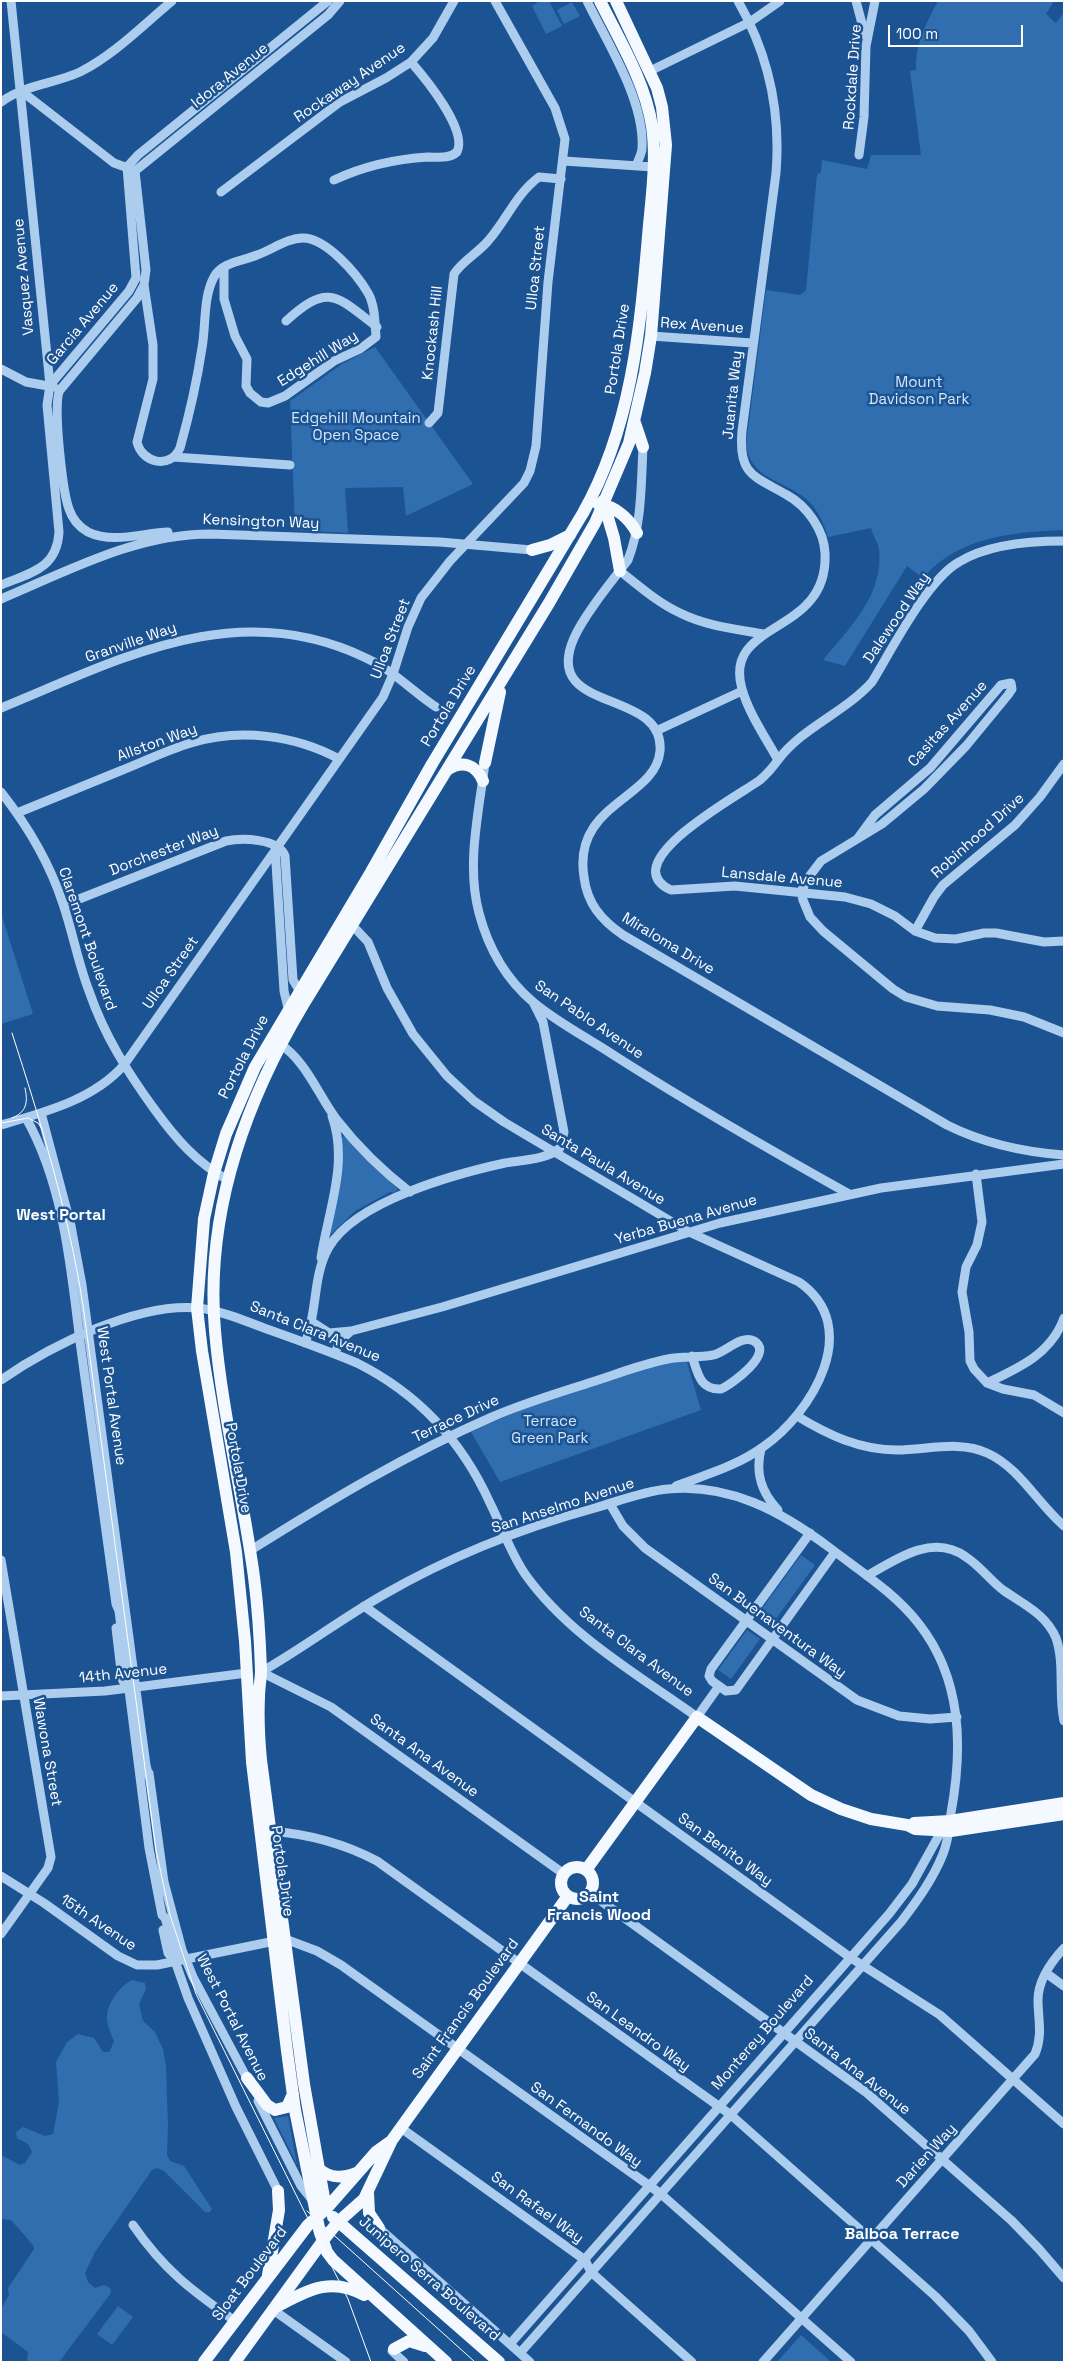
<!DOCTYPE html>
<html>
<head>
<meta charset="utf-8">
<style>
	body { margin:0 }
	#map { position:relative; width:1065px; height:2363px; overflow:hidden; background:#1c5392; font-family:"Space Grotesk",sans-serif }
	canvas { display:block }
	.frame { position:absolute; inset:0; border:2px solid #fff; pointer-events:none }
	.scale { position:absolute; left:888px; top:25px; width:135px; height:22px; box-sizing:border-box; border:2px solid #fff; border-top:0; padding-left:6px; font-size:15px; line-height:18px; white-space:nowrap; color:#fff; -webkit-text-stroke:4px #1c5392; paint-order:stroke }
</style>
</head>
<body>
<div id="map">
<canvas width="1065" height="2363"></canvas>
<div class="frame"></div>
<div class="scale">100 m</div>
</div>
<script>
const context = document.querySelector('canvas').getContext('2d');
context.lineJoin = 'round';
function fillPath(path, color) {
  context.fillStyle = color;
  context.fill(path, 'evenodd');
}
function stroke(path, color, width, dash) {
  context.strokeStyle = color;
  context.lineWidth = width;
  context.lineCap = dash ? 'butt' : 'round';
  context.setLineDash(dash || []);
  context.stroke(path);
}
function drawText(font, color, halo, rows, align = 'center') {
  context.font = font + ' "Space Grotesk",sans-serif';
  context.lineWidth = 5;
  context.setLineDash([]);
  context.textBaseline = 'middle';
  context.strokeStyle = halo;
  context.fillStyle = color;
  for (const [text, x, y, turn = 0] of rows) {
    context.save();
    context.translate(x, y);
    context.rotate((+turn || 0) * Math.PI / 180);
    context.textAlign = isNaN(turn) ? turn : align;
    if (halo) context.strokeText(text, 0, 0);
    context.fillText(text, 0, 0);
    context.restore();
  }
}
fillPath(new Path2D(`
	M540,1H549L562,26L546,34L532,6Z
	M938,1H1054L1046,14L1056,23L1064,12V530C1013,532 958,537 923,578L907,566L845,666L823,660C850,627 884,595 879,549C878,543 873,536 871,528L828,537C823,521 816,505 801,495C778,479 750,477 746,444L766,290L800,295L806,290L817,175L821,172L822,160L867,169L871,155H921L910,71L916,70C915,45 926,23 938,1Z
	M572,2L580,16L564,24L557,10Z
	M375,347L473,484L406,516L403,487L345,488L348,533L295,530L290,401L342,364Z
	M1,913L33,1014L1,1024Z
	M344,1136L398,1189L395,1193L390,1192L355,1211L330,1235H329L341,1138Z
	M686,1359L701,1410L500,1482L471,1432L540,1401L643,1369Z
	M801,1555L815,1565L770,1627L756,1617Z
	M747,1630L760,1639L731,1679L718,1670Z
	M132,1980L145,1983L146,1989L139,2004L143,2021L155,2032L163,2049L166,2067L168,2126L167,2155L170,2161L184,2166L212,2209L210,2212H205L164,2171L157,2168L152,2170L95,2252L85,2273L88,2282L95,2288L104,2285L110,2288L111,2293L59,2362H27L28,2352L1,2332V2309L9,2295L8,2288L34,2249L33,2245L11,2220L1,2219V2155L20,2165L25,2163L32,2152L28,2144L17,2138L16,2132L23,2127L45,2136L53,2134L59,2102L56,2062L67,2042L78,2034L94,2038L103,2052H109L114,2042C112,2035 107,2026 107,2019C106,2004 120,1986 132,1980Z
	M288,2116L297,2165L274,2118Z
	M118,2306L133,2317L112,2345L97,2334Z
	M801,2335L831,2362H777Z`), '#306eb0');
stroke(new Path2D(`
	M587,1C607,42 645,101 642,148C642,154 638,160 636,166
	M738,1C769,55 781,111 776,173L742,431C738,475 754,476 787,495C807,506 824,530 825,553C829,637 722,619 742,689C749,714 766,738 778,760C773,767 767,774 760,780C740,795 612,863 671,890L735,886L845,897L871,904L895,916L915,931L935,938L956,939L984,933H996L1044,942L1064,941
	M856,1L865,35
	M650,71L750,22L780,1
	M20,90L114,163L131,169
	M1,102C26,84 54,84 80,72C114,55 143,25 172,1
	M859,155L864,117L866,46L875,1
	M564,161L653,167
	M135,171L146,270L144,285L137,298L60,390C52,402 63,493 69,509C72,518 79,527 88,532C112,544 143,533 168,532
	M135,171L328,15L340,1
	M334,180C364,166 395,159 428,157C439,157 449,159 457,152C468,130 425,78 411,62
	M221,192L340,102L386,78L411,62L433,38L454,1
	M144,285L153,345V379L137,442C142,463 170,470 180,448C189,416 197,381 202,348C206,326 203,297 214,277C222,262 243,261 257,255C272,250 287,238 303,238C326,238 357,274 368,293C375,305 375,323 376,337L360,349L334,361L285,396L268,403L261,402L250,393L246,386L247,359L235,336L224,299V267
	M286,321C329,282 336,296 377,327
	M651,336L752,343
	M1,369L26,382L54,387
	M50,385L129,291L136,278L127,167L138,155L328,1
	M429,423L438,413L454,274C462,261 478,253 488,241C506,221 516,194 539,177L561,179
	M643,447C641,485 642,524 628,560C612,581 584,615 574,638C540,715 665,687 660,751C656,799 572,803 584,877C587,903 601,920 623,935L947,1125C985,1144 1022,1152 1064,1155
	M174,457L290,465
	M620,571C639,586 658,603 680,613C706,626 735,629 763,634
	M1,585C30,573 57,569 59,532L47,405L50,385L11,1
	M1,599C68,571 136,534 210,534L440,542L532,550
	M1,708C123,658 237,595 368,659C394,671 413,692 436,707
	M656,731L742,691
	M778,760C803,727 844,713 872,682C892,649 927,580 959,562C988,544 1030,541 1064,541
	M485,763C479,811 466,865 479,913C488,947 506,979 533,1002C558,1023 588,1038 615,1056C692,1105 770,1150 849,1194
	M1,792C27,825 50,864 63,904C73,933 78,963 89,991C104,1035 128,1073 155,1110C176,1139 197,1163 228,1180
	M17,813C51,799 85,785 120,771C143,762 167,750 191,743C240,728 295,735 339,759
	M858,838L875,815L930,768L1001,685L1011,683L1012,689L1008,695L966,746L924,789L882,824L821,861L808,878L801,892L803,900L810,917L823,931L893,989L906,997L937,1006L990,1010L1024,1017L1064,1033
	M275,848L284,991L288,1008
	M64,905L226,841C241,838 279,838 285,856L293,980L299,990
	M352,925L368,942L387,988L413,1034L447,1076L474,1101L504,1122L689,1232L799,1282C864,1327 812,1413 763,1447C737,1466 705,1475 676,1486
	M915,931L934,897L943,885L1015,825L1040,797L1064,764
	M280,1044C307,1062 318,1095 337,1120C358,1147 384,1172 410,1192
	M41,1113L71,1226L82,1285L146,1765L149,1777
	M26,1118C65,1187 71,1272 81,1349C93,1434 104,1519 116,1604L119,1611L149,1848L162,1915L165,1918L175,1951V1961L188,1998L236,2107L278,2191
	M1,1125C45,1112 93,1100 124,1065L383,697L393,674L408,627L421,598L450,561L524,483L530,471L536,446L548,282L565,139L555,108L495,1
	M976,1174L982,1222L977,1245L966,1267L962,1292L969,1332L970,1361L974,1369L987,1383L1003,1389L1034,1395L1064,1413
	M321,1258C328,1211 349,1163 332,1116
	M312,1322L329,1333L351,1331
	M305,1343C318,1312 312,1276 329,1247C356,1201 455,1174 505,1163C522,1160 546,1160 560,1148L564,1132L543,1022L534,1004
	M335,1354L339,1342L351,1331L442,1307L720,1223L881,1188L1064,1164
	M1,1380C50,1346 137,1302 199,1308C221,1311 243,1320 264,1328C295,1339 326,1350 357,1363C417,1393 462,1441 490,1503C502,1527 510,1552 525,1574C568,1635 637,1674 697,1717L719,1686
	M987,1383C1019,1368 1051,1354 1064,1318
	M797,1416C828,1435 860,1450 897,1450C926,1450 960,1440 987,1453C1019,1467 1038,1504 1064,1526
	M761,1449C755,1473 761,1492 778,1510
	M610,1504L623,1526L645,1548L857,1700L899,1716L930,1719L957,1717
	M810,1533L711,1669L709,1676L712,1681L726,1691L736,1690L835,1552
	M251,1550C329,1501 407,1454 492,1417C524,1403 558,1393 592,1382C617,1374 642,1364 668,1359C682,1356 698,1358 713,1355C725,1353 741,1334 754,1341C775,1353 732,1384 721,1389C700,1390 698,1374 692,1356
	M1,1560L51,1857L48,1868L1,1934
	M867,1576C896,1559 933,1533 966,1557C980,1566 990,1580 1003,1590C1023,1604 1046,1614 1056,1638C1065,1664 1058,1694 1064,1721
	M364,1606L851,1958L940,2015L1064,2124
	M116,1628L122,1679L127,1688
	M261,1672C303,1648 341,1619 383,1595C449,1557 522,1528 595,1508C619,1501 644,1491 668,1489C730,1483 782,1512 830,1548C860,1571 895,1593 919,1624C962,1679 963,1747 951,1813C948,1829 950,1836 943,1854C933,1879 917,1901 901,1922L520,2353
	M261,1672L331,1707L564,1874
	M1,1696L105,1691L247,1673
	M149,1773L164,1882L182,1950L193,1977L249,2082
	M270,1831C309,1834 343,1843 377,1861L731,2115L935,2296L969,2331L992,2362
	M1,1876L44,1903L118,1956L137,1965H157L275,1941
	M590,1893L867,2093L1011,2220L1039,2249L1064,2278
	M163,1930L168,1953L175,1961
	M285,1939L317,1951L341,1965L661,2194L851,2362
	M1046,1973L1064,1986
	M258,2101L301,2186L313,2201
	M401,2128L585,2260L591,2272L692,2362
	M133,2225C164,2270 191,2290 235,2321
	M379,2228L530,2362
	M272,2309L346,2362
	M510,2344L889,1914L912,1884L943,1828
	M392,2351L404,2362
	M763,2362L1035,2054C1043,2035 1038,2019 1038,2000C1038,1980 1051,1962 1064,1948`), '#adcdee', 9);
stroke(new Path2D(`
	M635,423L643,447
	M603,501L614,538L620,571
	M598,504C615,506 629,518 637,533
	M532,550L550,545L570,535
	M485,763L500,692
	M447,770C462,760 476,764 483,781
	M914,1823L950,1821L1064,1803
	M561 1883a16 16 0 1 1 32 0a16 16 0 1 1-32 0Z
	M586,1870L697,1717L811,1795L841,1809L871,1819L907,1825L915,1829L951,1831L1064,1814
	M247,2078L267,2105L275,2110L287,2107L293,2094
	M319,2169C331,2179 343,2178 356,2173
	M368,2193L369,2213L379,2228
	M326,2209L304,2084L261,1760C259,1739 258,1718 259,1697C259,1688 261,1679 261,1670C260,1639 258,1608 254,1577C243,1495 222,1413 215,1331C205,1215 244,1104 303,1005L549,603L595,523L629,443L645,373L651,336L666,145L662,107L657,88L616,1
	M333,2217L499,2362
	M268,2275L279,2210L278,2191
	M276,2307C307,2291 330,2276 364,2295
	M394,2349L409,2341L425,2346
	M204,2362L308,2225L326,2209L376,2152L390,2142
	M235,2362L325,2238L338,2222L364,2199L392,2140L568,1896
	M446,2362L333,2260L327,2252L320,2233L295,2110L287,2051L252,1762L245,1641L236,1552L202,1351L197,1308L204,1219L214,1173L226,1134L255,1067L371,872L432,764L583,513C631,428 640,331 648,236C651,200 657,162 652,126C645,82 620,41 600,1`), '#f4f9ff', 12);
stroke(new Path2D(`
	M12,1033C41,1123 68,1211 83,1305L156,1850L170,1915L196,1994L348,2299L371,2362
	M12,1118C27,1112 28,1102 25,1088
	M1,1123L28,1118L38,1123L42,1129
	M307,2211L475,2362`), '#fff', 1);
drawText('15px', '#fff', '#1c5392', [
	["Idora Avenue",230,76,-39],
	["Rockdale Drive",853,77,-86],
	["Rockaway Avenue",350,83,-34],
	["Ulloa Street",536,268,-84],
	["Vasquez Avenue",24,277,-95],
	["Garcia Avenue",83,324,-50],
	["Rex Avenue",702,326,4],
	["Knockash Hill",433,333,-84],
	["Portola Drive",618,349,-81],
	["Edgehill Way",318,359,-32],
	["Juanita Way",733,395,-84],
	["Kensington Way",261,522,2],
	["Dalewood Way",897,618,-56],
	["Ulloa Street",391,639,-69],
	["Granville Way",131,643,-19],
	["Portola Drive",449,706,-59],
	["Casitas Avenue",948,724,-48],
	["Allston Way",157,743,-20],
	["Robinhood Drive",978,836,-42],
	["Dorchester Way",164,851,-21],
	["Lansdale Avenue",782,878,5],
	["Claremont Boulevard",87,939,71],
	["Miraloma Drive",668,944,31],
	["Ulloa Street",171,973,-55],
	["San Pablo Avenue",589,1020,34],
	["Portola Drive",244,1057,-63],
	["Santa Paula Avenue",603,1165,31],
	["Yerba Buena Avenue",686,1220,-16],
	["Santa Clara Avenue",315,1332,22],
	["West Portal Avenue",111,1396,82],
	["Terrace Drive",456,1419,-25],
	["Portola Drive",238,1468,80],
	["San Anselmo Avenue",563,1506,-18],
	["San Buenaventura Way",777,1626,36],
	["Santa Clara Avenue",636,1652,37],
	["14th Avenue",123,1674,-6],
	["Wawona Street",47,1752,80],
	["Santa Ana Avenue",424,1756,36],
	["San Benito Way",725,1850,36],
	["Portola Drive",282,1871,82],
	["15th Avenue",98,1923,34],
	["Saint Francis Boulevard",466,2009,-54],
	["West Portal Avenue",232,2018,63],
	["San Leandro Way",638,2032,36],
	["Monterey Boulevard",763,2033,-49],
	["Santa Ana Avenue",857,2072,38],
	["San Fernando Way",586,2125,36],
	["Darien Way",927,2156,-48],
	["San Rafael Way",537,2208,36],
	["Sloat Boulevard",250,2274,-53],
	["Junipero Serra Boulevard",429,2279,41]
]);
drawText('15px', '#d3e6fa', '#1c5392', [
	["Mount",919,383],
	["Davidson Park",919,400],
	["Edgehill Mountain",356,419],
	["Open Space",356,436],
	["Terrace",550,1422],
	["Green Park",550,1439]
]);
drawText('bold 16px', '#fff', '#1c5392', [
	["West Portal",61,1216],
	["Saint",599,1898],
	["Francis Wood",599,1916],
	["Balboa Terrace",902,2235]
]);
</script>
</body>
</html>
